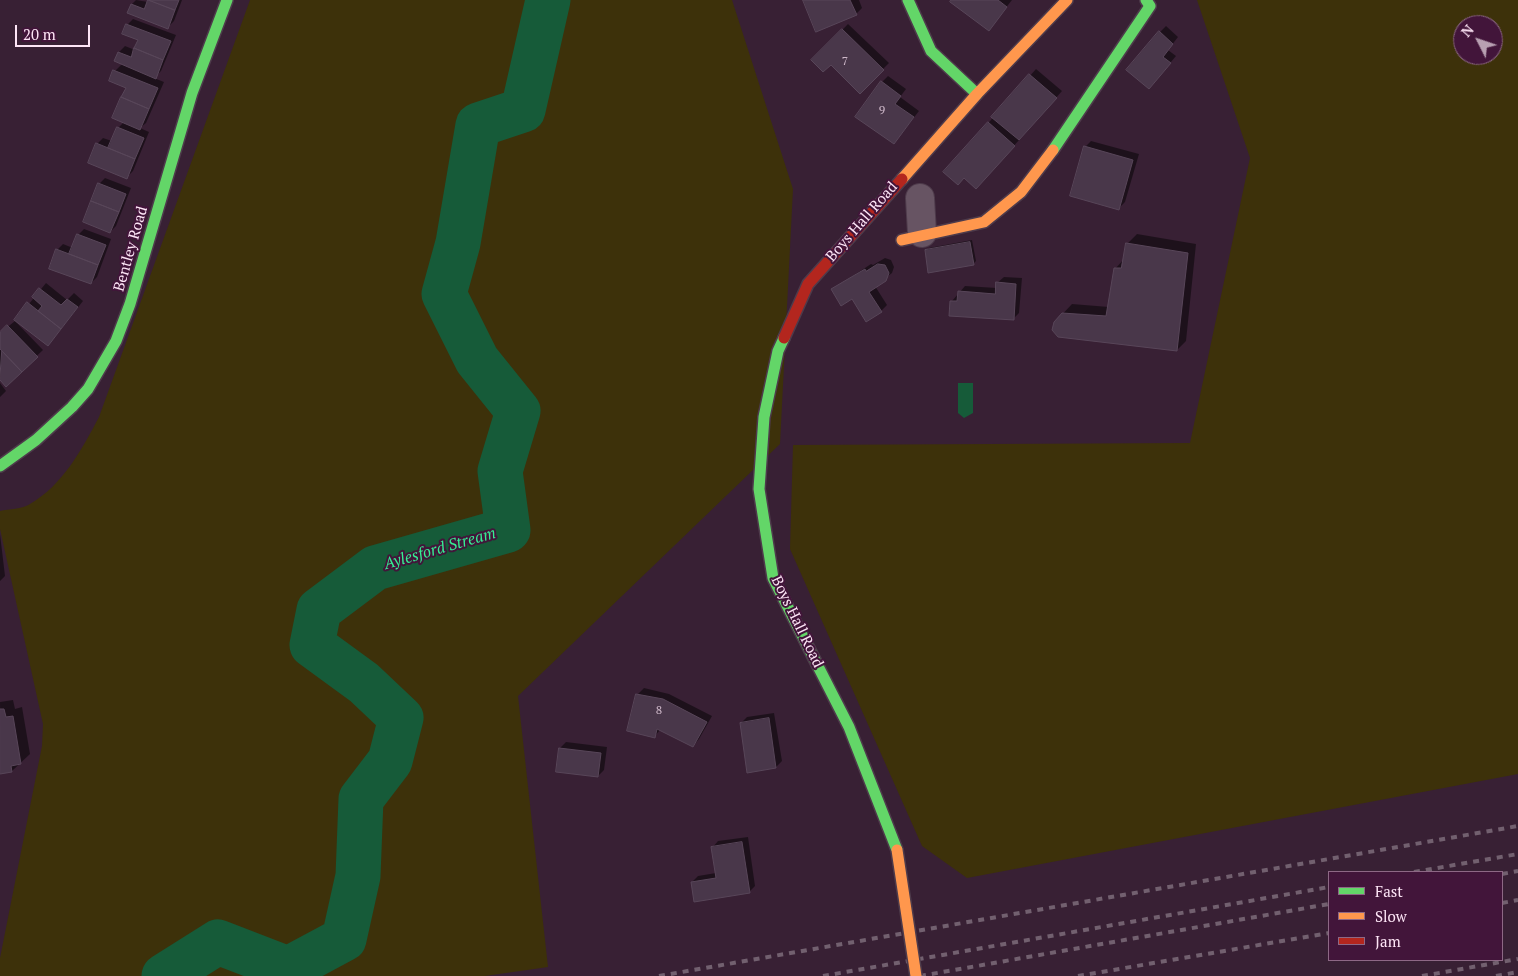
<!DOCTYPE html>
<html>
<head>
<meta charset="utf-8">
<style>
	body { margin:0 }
	#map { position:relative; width:1518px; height:976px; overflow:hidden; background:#382034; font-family:"PT Serif",serif }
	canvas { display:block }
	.legend { position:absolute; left:1328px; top:871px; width:175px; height:90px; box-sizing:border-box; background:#42153a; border:1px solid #8d6885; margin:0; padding:6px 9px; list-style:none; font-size:15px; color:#fde5f6 }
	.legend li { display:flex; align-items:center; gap:10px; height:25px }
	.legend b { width:25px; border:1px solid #8d6885 }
	.north { position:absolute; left:1453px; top:15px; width:50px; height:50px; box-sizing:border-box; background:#42153a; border:1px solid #8d6885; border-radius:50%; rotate:311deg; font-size:14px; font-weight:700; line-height:20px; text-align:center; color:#fde5f6 }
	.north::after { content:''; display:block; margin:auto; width:18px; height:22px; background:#b8a0b2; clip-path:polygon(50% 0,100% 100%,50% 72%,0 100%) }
	.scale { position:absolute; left:15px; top:25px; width:75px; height:22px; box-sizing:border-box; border:2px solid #fde5f6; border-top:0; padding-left:6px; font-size:15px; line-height:18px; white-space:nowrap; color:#fde5f6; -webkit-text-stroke:4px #42153a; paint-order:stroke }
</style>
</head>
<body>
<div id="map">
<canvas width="1518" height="976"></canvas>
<ul class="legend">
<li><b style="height:6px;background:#63d668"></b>Fast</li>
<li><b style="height:6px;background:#ff974d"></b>Slow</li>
<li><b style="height:6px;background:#b3261e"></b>Jam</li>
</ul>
<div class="north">N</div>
<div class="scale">20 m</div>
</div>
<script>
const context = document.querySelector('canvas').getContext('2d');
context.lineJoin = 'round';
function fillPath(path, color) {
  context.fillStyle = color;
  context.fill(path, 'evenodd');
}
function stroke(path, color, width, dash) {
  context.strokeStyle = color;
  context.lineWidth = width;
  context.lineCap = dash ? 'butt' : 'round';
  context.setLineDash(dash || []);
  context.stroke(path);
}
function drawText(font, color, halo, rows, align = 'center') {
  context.font = font + ' "PT Serif",serif';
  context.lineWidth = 4;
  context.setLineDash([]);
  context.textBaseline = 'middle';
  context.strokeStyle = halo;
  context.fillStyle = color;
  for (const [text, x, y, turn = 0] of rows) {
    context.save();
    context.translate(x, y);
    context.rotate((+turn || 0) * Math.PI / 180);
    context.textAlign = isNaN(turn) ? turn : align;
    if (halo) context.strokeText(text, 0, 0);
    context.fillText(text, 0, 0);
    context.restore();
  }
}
fillPath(new Path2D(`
	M250,0H732L793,189L780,444L518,696L548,967L485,976H0V958L42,746L43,724L0,529V511C9,509 22,509 30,504C63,485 82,449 99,417Z
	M1197,0H1518V774L967,878L922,846L790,549L793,445L1190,443L1250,158ZM1463,25H1493V55H1463Z`), '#3d310a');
fillPath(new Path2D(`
	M958,383H973V413L964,418L958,413Z`), '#165b39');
fillPath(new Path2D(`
	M136,0L148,2L149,0H182L174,21L168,27L132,4Z
	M804,0H859L862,8L856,14Z
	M953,0H1012L989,29Z
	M133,19L176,35L161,71L154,78L164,82L146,123L140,128L149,132L133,171L127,177L97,144L103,138L112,141L118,128L124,122L127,87L115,71L122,64L119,52L125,46L135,50L140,39L127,25Z
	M848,24L889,63L860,92L831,63L813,60Z
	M1166,26L1178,37L1168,50L1176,56L1155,81L1160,32Z
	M1036,69L1062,91L1020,139L982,181L945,172Z
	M888,76L906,89L900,97L919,111L894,143L882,82Z
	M1091,141L1139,154L1125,202L1119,208L1085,147Z
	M105,178L131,188L116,226L110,232L99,184Z
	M84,229L111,239L97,277L91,283L57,250L63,244L73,248L78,235Z
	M1137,234L1196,244L1186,341L1177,350L1055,322L1072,304L1109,307L1115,269L1124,259L1128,243Z
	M972,240L976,261L973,264L926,251L929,248Z
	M885,258L891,260L894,267L892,273L875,286L887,305L881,311L833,289L871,264L873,265Z
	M1004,277L1022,278L1019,313L1013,319L952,301L965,286L997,288V283Z
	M46,283L67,300L74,293L83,301L54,338L15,321L43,350L6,385L0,379V333L15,321Z
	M0,383L6,391L0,397Z
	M0,534L5,576L0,581Z
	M644,688L669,694L712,716L699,739L693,746L660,730L654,737L629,731L638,694Z
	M13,700L15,709L22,707L30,754L12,771L1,773L0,702Z
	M774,713L782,761L776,767L741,723L747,717Z
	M566,742L607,747L604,770L598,776L560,748Z
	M748,837L755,886L749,892L692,882L698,876L716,873L712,848L718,841Z`), '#0007');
stroke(new Path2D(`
	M164,976L218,942L288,969L344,939L358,876L361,799L390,761L401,718L364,683L312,645L319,610L375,568L508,530L500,471L518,411L477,360L444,294L458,243L478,125L523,110L548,0`), '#165b39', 45);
const building = new Path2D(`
	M148,0L175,10L168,29L127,13L131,4L144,9Z
	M149,0H179L175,10Z
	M803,0H850L857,15L816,32Z
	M951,0H998L1007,7L989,31L950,2Z
	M126,24L171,41L163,60L134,48L138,40L122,34Z
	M842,29L884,70L860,94L831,65L823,72L811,60Z
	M1159,31L1173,44L1163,57L1171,63L1149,89L1126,70Z
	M134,48L163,60L156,79L114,61L118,52L131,57Z
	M113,70L158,88L149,109L121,97L126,88L109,81Z
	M1029,74L1057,98L1019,140L991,117Z
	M881,81L901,96L895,104L914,117L894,144L855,117Z
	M121,97L149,109L140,130L112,118Z
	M988,122L1015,146L976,189L964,178L958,185L943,172Z
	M117,127L144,138L135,159L108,148Z
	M96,143L135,159L127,179L88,163Z
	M1084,146L1133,160L1119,210L1070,196Z
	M98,183L126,194L119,212L91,201Z
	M91,201L119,212L110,233L83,222Z
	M77,234L106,245L98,265L69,254Z
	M970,242L974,265L928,273L925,250Z
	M1126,243L1188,253L1177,351L1058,337L1052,330L1054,322L1062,313L1106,316L1114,268H1121Z
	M56,249L98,265L91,284L49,269Z
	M878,264L885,265L889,273L886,281L869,292L882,312L866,322L852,299L841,306L831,289L865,269L866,271Z
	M996,282L1016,284L1014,320L949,316L950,301H957L958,291L995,294Z
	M39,288L61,305L67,299L78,307L61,329L38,311L42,306L32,297Z
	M27,302L61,329L48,346L14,320Z
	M7,325L38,357L22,372L0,349V332Z
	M2,351L22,372L6,387L0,380Z
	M636,694L663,699L707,722L693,747L657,729L655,738L627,731Z
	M0,709H4L6,717L13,716L21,764L11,766L12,772L0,774Z
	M769,718L776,768L747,773L740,723Z
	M559,748L601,753L598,777L556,772Z
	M742,842L750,893L694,902L691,882L716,878L711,847Z`);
fillPath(building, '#49374a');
stroke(building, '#584659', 1);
const street = new Path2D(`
	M920,198L922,233`);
const fast = new Path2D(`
	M908,0L931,51L977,94
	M1053,150L1150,6L1146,0
	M784,338L778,351L764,417L759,489L773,578L849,727L897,850
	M0,466L36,440L72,407L88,389L116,341L130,304L192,93L227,0`);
const slow = new Path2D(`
	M902,179L977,94L1067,0
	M902,240L984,222L1021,192L1053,150`);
const jam = new Path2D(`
	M784,338L808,284L902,179`);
stroke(street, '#4e3b4b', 30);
stroke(fast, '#4e3b4b', 14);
stroke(slow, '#4e3b4b', 14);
stroke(jam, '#4e3b4b', 14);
stroke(street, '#675463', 28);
stroke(fast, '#63d668', 11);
stroke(slow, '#ff974d', 11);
stroke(jam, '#b3261e', 11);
stroke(new Path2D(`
	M1414,872L1518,854
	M1502,874L1518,871
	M1502,903L1518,900
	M659,976L1518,826
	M823,976L1329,887
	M920,976L1329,904
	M1078,976L1329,933
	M1422,976L1518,959
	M1496,976L1518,972`), '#72606f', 4, [6, 6]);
const slowBridge = new Path2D(`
	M897,850L916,976`);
stroke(slowBridge, '#4e3b4b', 14, []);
stroke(slowBridge, '#ff974d', 11);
drawText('12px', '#d0bacb', null, [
	["7",845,62],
	["9",882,111],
	["8",659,711]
]);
drawText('15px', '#fde5f6', '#42153a', [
	["Boys Hall Road",862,222,-49],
	["Bentley Road",131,249,-74],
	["Boys Hall Road",797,622,64]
]);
drawText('italic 16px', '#35ef93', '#42153a', [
	["Aylesford Stream",440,549,-16]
]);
</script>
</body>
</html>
